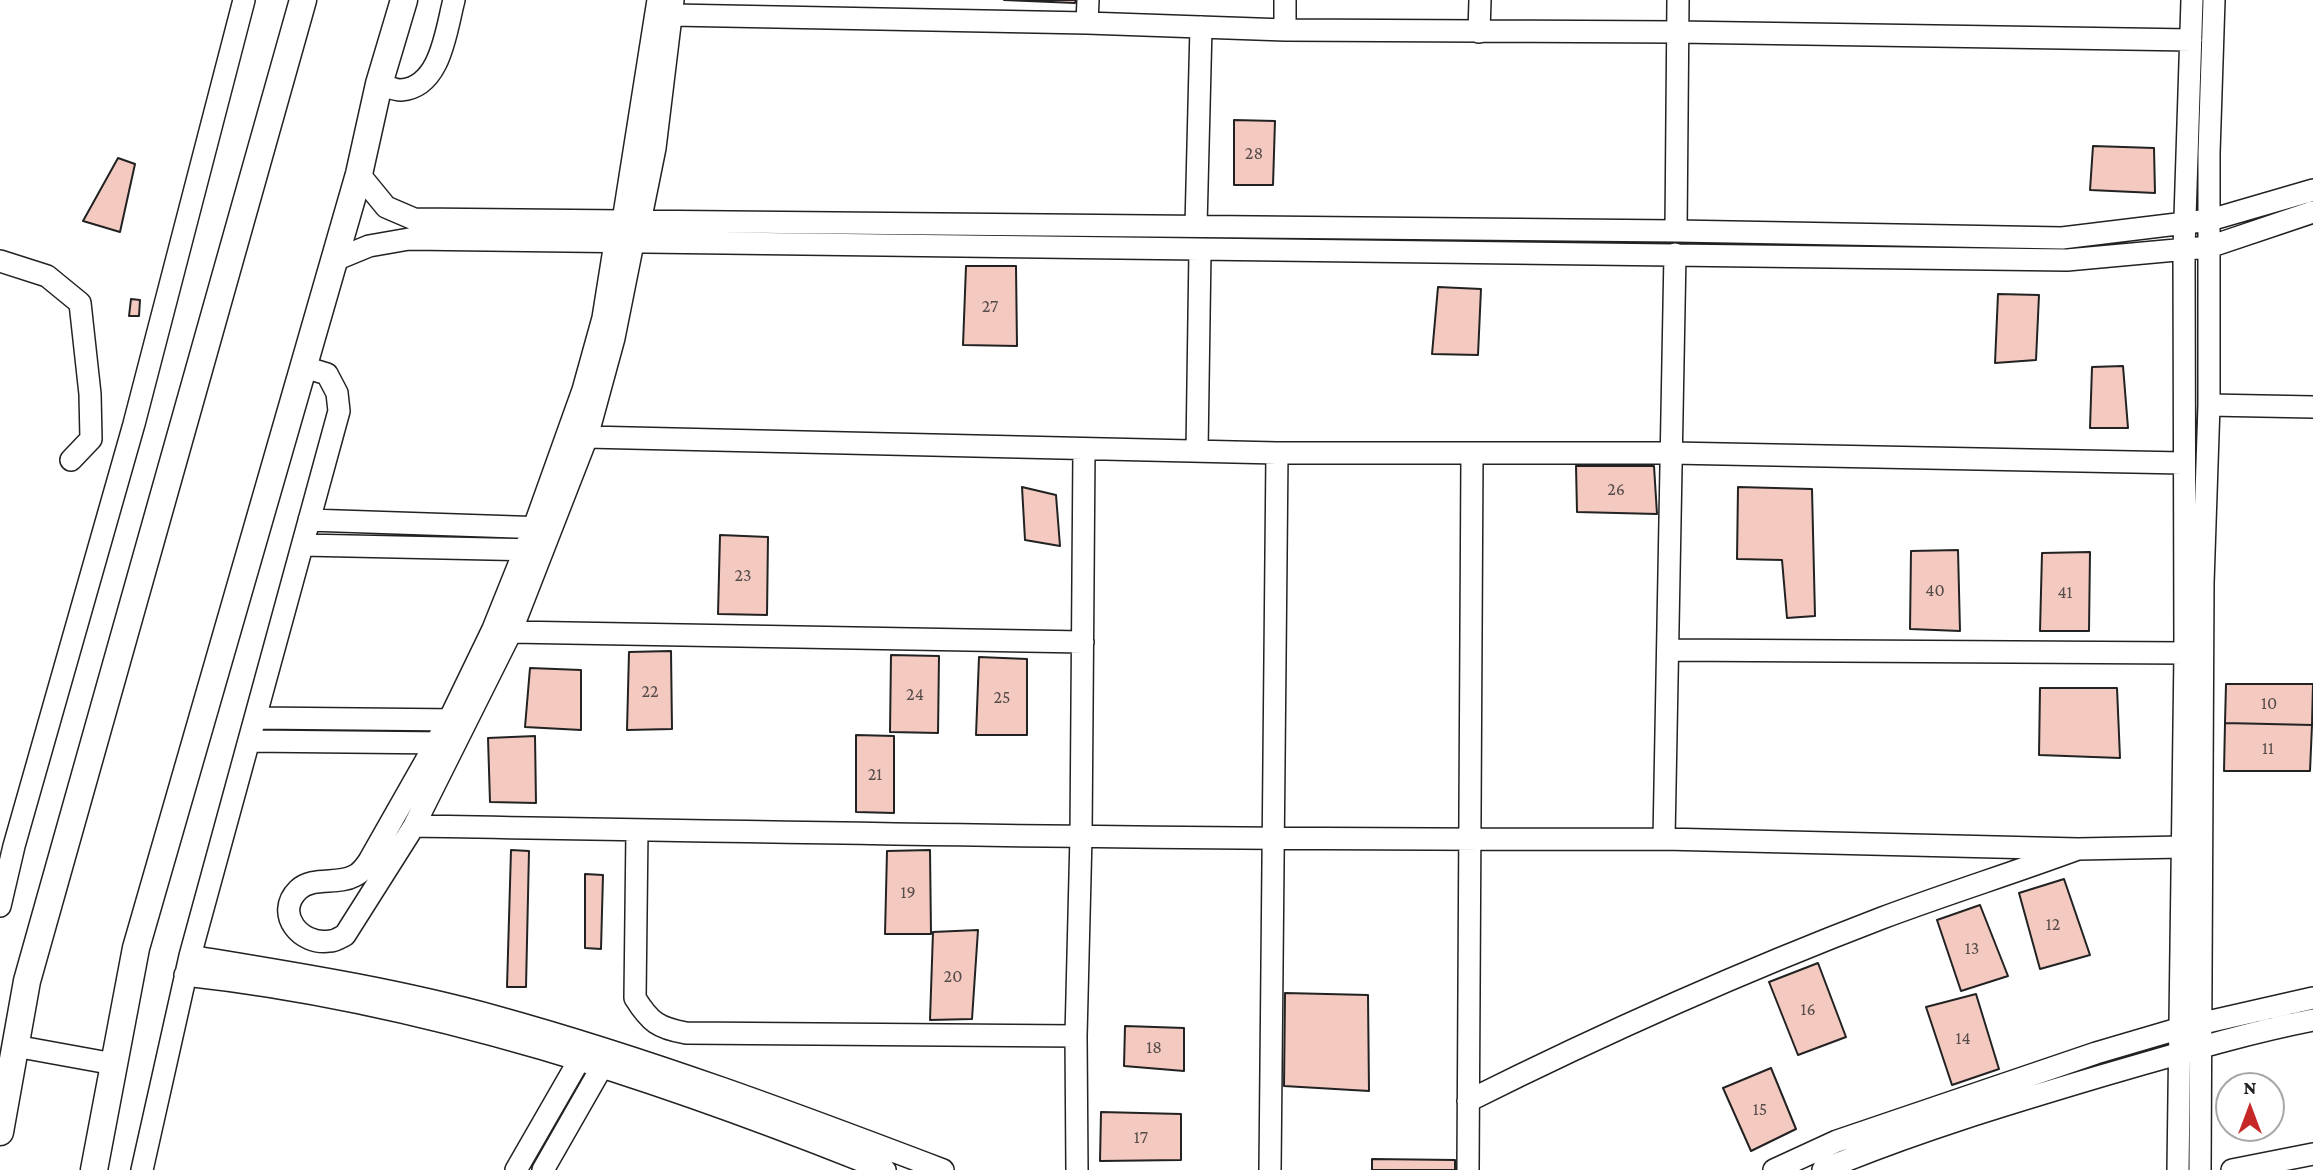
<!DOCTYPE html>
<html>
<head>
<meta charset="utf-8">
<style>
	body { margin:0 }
	#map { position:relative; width:2313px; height:1170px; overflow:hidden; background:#fff; font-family:"Crimson Pro",serif }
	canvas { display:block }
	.north { position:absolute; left:2215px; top:1072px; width:70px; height:70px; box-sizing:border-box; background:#fff; border:2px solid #a7a7a7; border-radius:50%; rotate:0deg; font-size:19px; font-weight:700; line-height:28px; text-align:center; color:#222 }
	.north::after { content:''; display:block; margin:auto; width:24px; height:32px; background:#c62828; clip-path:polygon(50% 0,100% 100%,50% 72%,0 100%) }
</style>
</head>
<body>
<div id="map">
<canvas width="2313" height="1170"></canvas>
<div class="north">N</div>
</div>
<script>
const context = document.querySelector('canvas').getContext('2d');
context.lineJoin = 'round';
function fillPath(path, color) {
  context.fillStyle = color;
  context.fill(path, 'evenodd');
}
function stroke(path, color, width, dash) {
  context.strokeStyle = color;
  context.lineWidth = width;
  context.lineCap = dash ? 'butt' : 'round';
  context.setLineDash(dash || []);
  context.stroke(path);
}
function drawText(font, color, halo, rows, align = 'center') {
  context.font = font + ' "Crimson Pro",serif';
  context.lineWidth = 5;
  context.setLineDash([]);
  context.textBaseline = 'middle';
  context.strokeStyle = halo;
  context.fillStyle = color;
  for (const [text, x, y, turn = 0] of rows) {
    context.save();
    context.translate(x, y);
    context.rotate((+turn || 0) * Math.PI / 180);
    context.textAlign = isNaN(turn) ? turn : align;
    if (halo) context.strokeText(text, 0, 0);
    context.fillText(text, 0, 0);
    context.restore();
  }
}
const building = new Path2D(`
	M1004,0H1076L1075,3Z
	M1234,120L1275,121L1273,185H1234Z
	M2093,146L2154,148L2155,193L2090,190Z
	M118,158L135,164L120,232L83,221Z
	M966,266H1016L1017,346L963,345Z
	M1438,287L1481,289L1478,355L1432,354Z
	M1998,294L2039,295L2036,360L1995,363Z
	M131,299L140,300L139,316H129Z
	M2123,366L2128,428H2090L2092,367Z
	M1576,466H1654L1657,514L1577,512Z
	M1022,487L1056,495L1060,546L1025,540Z
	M1738,487L1812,489L1815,616L1787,618L1782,560L1737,559Z
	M720,535L768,537L767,615L718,614Z
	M1958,550L1960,631L1910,629L1911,551Z
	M2090,552L2089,631H2040L2042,553Z
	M671,651L672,729L627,730L629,652Z
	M891,655L939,656L938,733L890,732Z
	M979,657L1027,659V735H976Z
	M530,668L581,670V730L525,727Z
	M2226,684H2313L2312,725L2225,723Z
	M2040,688H2117L2120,758L2039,755Z
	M2225,723L2312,725L2310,771H2224Z
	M856,735L894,736V813L856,812Z
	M535,736L536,803L490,802L488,738Z
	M511,850L529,851L526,987H507Z
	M930,850L931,934H885L887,851Z
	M585,874L603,875L601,949L585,948Z
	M2064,879L2090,955L2040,969L2019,893Z
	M1980,905L2008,976L1961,991L1937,920Z
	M978,930L972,1019L930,1020L933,932Z
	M1818,963L1846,1037L1798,1055L1769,982Z
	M1285,993L1368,995L1369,1091L1284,1086Z
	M1976,994L1999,1069L1952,1085L1926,1007Z
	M1125,1026L1184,1028V1071L1124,1066Z
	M1771,1068L1796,1129L1751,1151L1723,1088Z
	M1101,1112L1181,1114V1160L1100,1161Z
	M1372,1159L1455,1160V1170H1372Z`);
fillPath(building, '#f3c9c0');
stroke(building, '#222', 2);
const minor = new Path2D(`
	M673,15L1087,23L1285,30V0
	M1087,23L1088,0
	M1285,30L1678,32L2191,40
	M1479,32L1480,0
	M379,84C386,86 394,90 401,90C441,87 446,30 454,0
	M359,174L386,207L414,219L1676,231L2062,238L2210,220L2313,190
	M623,221L658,0
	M640,222L655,148L673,0
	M1196,226L1201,27
	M1676,231L1678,0
	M615,243L603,318L583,390L534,527L493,629L449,720L369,861C365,867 361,873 354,876C338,885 312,876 298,890C274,914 301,946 330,941C335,941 341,937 345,935L414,826L511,632L587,437L614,338L633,243
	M335,260L369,246L409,239L2067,260L2209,247L2313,212
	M0,261L47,276L80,303L90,394L91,439L71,460
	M2209,405L2313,407
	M587,437L1277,453H1672L2183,463
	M1197,451L1200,250
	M309,520L545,528
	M303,545L537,550
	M511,632L1083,642
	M1668,650L2185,653
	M255,718L460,720
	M249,741L446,743
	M414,826C831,833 1247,841 1664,839L1675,254
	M637,830L635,998C650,1022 658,1028 686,1033L1076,1036
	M1664,839L2078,849L2182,847
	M0,906L14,846L134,424L244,0
	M190,956C293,973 396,989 497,1017C649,1059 796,1114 943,1170
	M185,975C426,1001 661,1080 885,1170
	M15,1046L114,1064
	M1468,1101C1602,1034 1741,972 1882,918C1946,894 2013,873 2078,849
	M142,1170L190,956L339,411L337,393L327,374L304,367
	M516,1170L585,1050
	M543,1170L607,1058
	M1077,1170L1076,1036L1081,836L1084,449
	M1270,1170L1277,453
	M1468,1170L1472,454
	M1774,1170L1837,1141L2096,1053L2181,1028L2313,998
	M1823,1170C1913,1132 2007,1104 2101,1076C2171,1056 2241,1034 2313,1020
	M2178,1170L2185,653L2184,249L2192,0
	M2200,1170L2203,583L2209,405V153L2214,0
	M2232,1170L2313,1154`);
const major = new Path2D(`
	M0,1132L27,981L303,0
	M94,1170L136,948L359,174L379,84L404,0`);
stroke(minor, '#222', 24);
stroke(major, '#222', 29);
stroke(minor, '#fff', 21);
stroke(major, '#fff', 26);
drawText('18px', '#564c4a', null, [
	["28",1254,153],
	["27",990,306],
	["26",1616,489],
	["23",743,575],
	["40",1935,590],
	["41",2065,592],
	["22",650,691],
	["24",915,694],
	["25",1002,697],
	["10",2269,703],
	["11",2268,748],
	["21",875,774],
	["19",908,892],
	["12",2053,924],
	["13",1972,948],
	["20",953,976],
	["16",1808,1009],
	["14",1963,1038],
	["18",1154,1047],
	["15",1760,1109],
	["17",1141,1137]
]);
</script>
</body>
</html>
